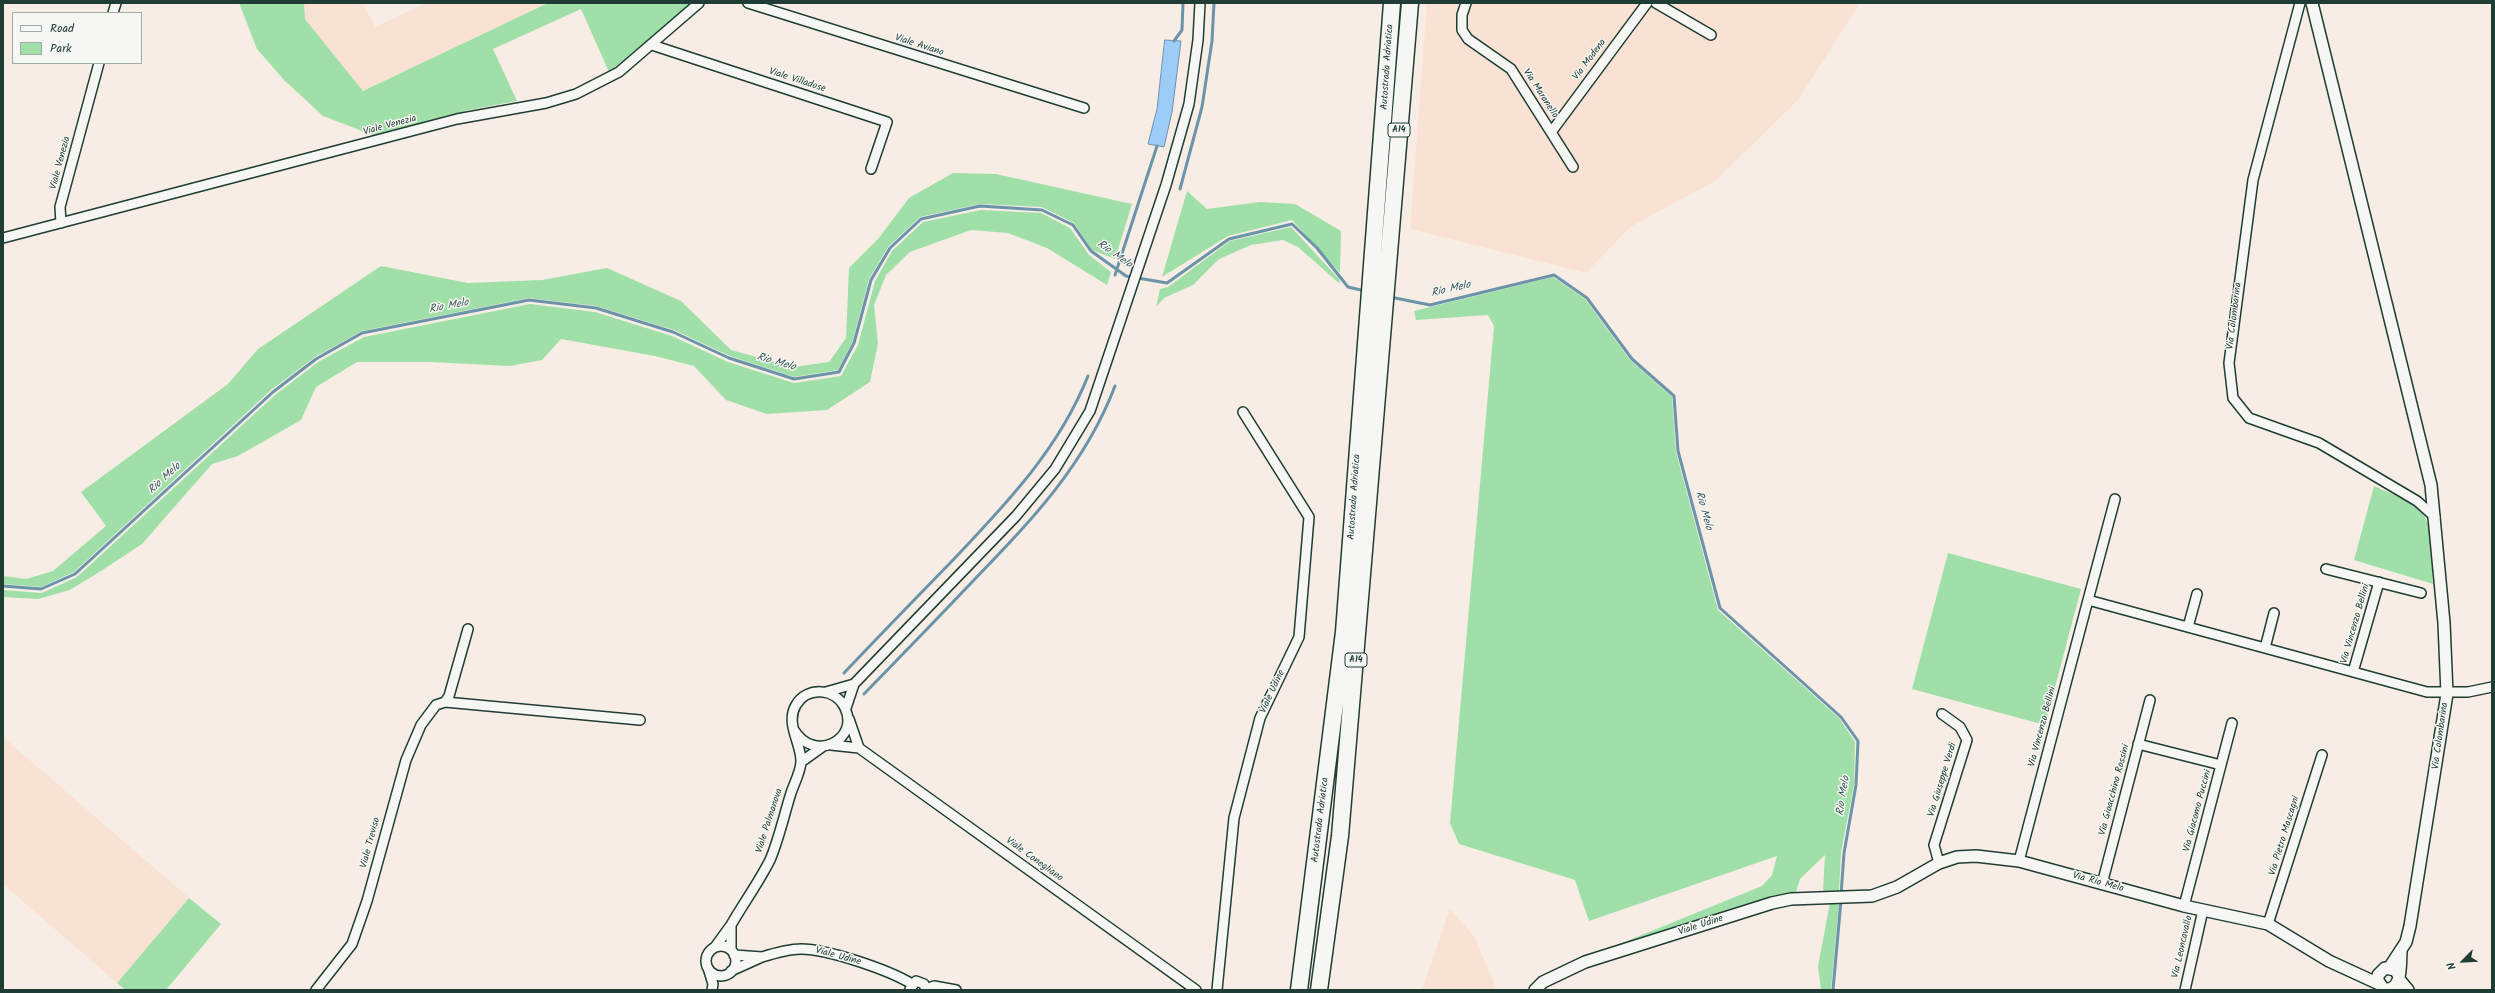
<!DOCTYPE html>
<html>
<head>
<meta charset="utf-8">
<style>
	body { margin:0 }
	#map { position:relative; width:2495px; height:993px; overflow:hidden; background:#f7ede4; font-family:Kalam,sans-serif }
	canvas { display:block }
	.frame { position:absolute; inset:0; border:4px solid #1f3d34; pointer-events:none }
	.legend { position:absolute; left:12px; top:12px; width:130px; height:52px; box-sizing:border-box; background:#f6f6f2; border:1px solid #a0aca6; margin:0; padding:5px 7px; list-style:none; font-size:12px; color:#1f3d34 }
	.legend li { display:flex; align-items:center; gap:8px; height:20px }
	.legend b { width:20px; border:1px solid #a0aca6 }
	.north { position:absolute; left:2443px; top:941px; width:40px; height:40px; -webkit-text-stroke:3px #f6f6f2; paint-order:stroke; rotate:246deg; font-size:11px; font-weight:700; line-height:16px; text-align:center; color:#1f3d34 }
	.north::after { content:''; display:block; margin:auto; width:14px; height:18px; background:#1f3d34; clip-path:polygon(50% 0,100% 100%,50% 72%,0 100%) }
</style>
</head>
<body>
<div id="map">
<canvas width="2495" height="993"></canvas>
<div class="frame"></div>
<ul class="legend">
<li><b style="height:5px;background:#f6f6f2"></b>Road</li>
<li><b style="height:11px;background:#a0e0a8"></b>Park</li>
</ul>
<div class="north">N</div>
</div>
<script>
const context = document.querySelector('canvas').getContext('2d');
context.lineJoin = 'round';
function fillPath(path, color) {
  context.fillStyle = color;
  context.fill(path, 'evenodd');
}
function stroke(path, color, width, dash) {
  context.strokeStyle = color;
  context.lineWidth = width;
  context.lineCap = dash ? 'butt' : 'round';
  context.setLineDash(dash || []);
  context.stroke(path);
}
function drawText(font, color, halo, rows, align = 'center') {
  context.font = font + ' Kalam,sans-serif';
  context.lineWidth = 3;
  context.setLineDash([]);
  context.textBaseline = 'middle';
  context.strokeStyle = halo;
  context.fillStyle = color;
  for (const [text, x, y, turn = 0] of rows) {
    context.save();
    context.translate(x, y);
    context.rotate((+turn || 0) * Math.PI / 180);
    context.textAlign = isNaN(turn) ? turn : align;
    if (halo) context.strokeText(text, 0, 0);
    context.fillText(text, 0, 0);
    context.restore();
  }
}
fillPath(new Path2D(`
	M304,3H363L375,27L426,3H548L363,91L305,19Z
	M1427,3H1860L1798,100L1715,181L1630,227L1586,273L1410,229Z
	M3,737L189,898L117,983L3,884Z
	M1450,909L1474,936L1497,990H1422Z`), '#f9e2d4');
fillPath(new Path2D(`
	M239,3H304L305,19L363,91L548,3H692L661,32L609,72L581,9L493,49L517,101L469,110L378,137L323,116L284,80L257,49Z
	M953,173L996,174L1132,204L1115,259L1092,250L1074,223L1042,207L980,204L920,217L888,247L869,279L852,343L838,370L794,377L730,356L674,330L596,306L529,298L362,331L315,357L271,390L74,572L41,587L3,584V576L26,579L53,571L106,526L81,492L228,384L258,349L381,266L468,283L542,280L607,268L681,301L731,350L793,367L829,362L846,338L849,268L878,239L909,198Z
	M1187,191L1207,209L1260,202L1295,204L1341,231L1340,273L1292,220L1228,236L1162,277Z
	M981,210L1041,213L1070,228L1089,255L1111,272L1107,285L1047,248L1008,233L971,230L910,252L886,275L874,305L878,343L870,382L827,410L767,414L726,400L694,366L655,356L561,339L542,360L510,366L430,362H357L316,387L301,420L238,456L212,464L142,544L101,571L70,590L38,599L3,597V590L42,593L77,577L275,395L318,362L364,337L530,304L595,312L672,336L728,362L794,383L841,376L858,345L875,281L892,251L923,222Z
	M1291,227L1339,279L1340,284L1298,247L1283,240L1251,245L1219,259L1193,285L1164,298L1156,307L1160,289L1168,287L1230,241Z
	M1553,277L1585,299L1630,360L1672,397L1676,452L1718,610L1839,718L1855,742L1854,785L1841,852L1839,892L1823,891L1825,855L1800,879L1796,892L1765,899L1600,952L1762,886L1772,875L1777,856L1589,921L1575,880L1459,844L1450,823L1494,326L1488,315L1416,320L1414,311Z
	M2374,486C2387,492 2403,498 2415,506C2437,520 2431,562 2433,584L2354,560Z
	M1948,553L2081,589L2045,725L1912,689Z
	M189,898L221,924L166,990H125L117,983Z
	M1830,903H1839L1831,990H1821L1818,966Z`), '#a0e0a8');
const water = new Path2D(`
	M1165,40L1181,41L1172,112L1164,147L1148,144L1157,109Z`);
fillPath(water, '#9eccf9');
stroke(water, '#6b93aa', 1);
stroke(new Path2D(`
	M1174,41L1182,30L1183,3
	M1180,189L1202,107L1212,41L1214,3
	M1115,275L1157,146
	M1390,297L1430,305L1554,275L1587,298L1632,359L1674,396L1678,451L1720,608L1841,717L1858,741L1856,785L1844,853L1841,895
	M3,586L41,589L75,574L273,392L316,359L362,333L529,300L596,308L673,332L729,358L794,379L839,372L854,343L871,280L890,248L921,219L980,206L1042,210L1073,225L1091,251L1126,276L1167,283L1229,239L1292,224L1317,248L1348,287L1365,291
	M844,673C880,635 916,598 953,560C1006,504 1059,449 1088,376
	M864,694C901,656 937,619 973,581C1031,521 1085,465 1115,386
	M1833,990L1841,900`), '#6b93aa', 3);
const minor = new Path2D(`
	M748,3L1084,108
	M1466,3L1462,15V30L1468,39L1511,69L1573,167
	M1656,3L1711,35
	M2300,3L2253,180L2229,363L2233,398L2249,418L2319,443L2417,501L2435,517
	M113,13L116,3
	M652,45L887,122L871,169
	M1552,131L1647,3
	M61,223L60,207L99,63
	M3,238L457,119L546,103L576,94L619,72L699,3
	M2326,569L2421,593
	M2088,600L2115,499
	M2188,627L2197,594
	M2265,648L2274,613
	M2353,672L2379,582
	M826,692L854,684
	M445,702L449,696L468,629
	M846,708L854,684L1016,516L1055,469L1090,411L1166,185L1189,104L1198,40L1200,3
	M849,719L859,748
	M2138,744L2221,765
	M831,745L859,748L1196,990
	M801,762L822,747
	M2019,861L2088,600L2427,692H2468L2492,687
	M1939,863L1934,845L1967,740L1960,727L1942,714
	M2102,884L2150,700
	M2184,906L2232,723
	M2268,924L2322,755
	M731,925C743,904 759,882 770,860C779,839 784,815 791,793C794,784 801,771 801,761C801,743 785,723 796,705C807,686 836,688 845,708C860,740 814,763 794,730
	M706 961a15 15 0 1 1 30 0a15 15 0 1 1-30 0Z
	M715,947L731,925V950
	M762,957C775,953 788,949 801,949C828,949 889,970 912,984
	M708,968L713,984L712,990
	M731,971L762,957L734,955
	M910,989L916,981L924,984L926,990
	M926,989L934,986L956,990
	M316,990L352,944L367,901L406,760L421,725L436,705L445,702L640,720
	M1217,990L1234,818L1260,718L1299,637L1309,517L1243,412
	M2185,990L2203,910`);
const tertiary = new Path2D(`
	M2312,3L2431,485L2444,623L2447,694L2410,926L2406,942L2389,968
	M2399,976L2395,970L2385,968L2378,975V981L2384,989C2403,992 2400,964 2401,952
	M2399,979L2408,990
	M1535,990L1543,982L1585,962L1772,903L1791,899L1872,896L1897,887L1939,863L1957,857L1976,856L2019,861L2184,906L2268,924L2329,961L2379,984`);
const motorway = new Path2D(`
	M1299,990L1344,632L1392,3
	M1319,990L1340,836L1410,3`);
stroke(minor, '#1f3d34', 12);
stroke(tertiary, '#1f3d34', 14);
stroke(motorway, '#1f3d34', 19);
stroke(minor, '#f6f6f2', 9);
stroke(tertiary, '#f6f6f2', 11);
stroke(motorway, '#f6f6f2', 16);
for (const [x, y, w] of [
	[1399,130,22],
	[1356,660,22]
]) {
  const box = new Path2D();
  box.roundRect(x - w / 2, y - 7, w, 14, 3);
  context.fillStyle = '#f6f6f2';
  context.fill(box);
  stroke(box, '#1f3d34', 1);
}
drawText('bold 9px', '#1f3d34', null, [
	["A14",1399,130],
	["A14",1356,660]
]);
drawText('10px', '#1f3d34', '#f6f6f2', [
	["Viale Aviano",919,46,18],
	["Via Modena",1590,60,-53],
	["Autostrada Adriatica",1388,67,-86],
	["Viale Villadose",797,81,18],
	["Via Maranello",1540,94,57],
	["Viale Venezia",390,126,-15],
	["Viale Venezia",61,163,-75],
	["Via Colombarina",2235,316,-83],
	["Autostrada Adriatica",1355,497,-86],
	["Via Vincenzo Bellini",2356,624,-74],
	["Viale Udine",1273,692,-65],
	["Via Vincenzo Bellini",2043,727,-75],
	["Via Colombarina",2441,736,-82],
	["Via Giuseppe Verdi",1943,780,-73],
	["Via Gioacchino Rossini",2115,790,-75],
	["Via Giacomo Puccini",2198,811,-75],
	["Autostrada Adriatica",1321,820,-83],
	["Viale Palmanova",770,821,-72],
	["Via Pietro Mascagni",2285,836,-73],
	["Viale Treviso",371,843,-75],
	["Viale Conegliano",1034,860,36],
	["Via Rio Melo",2098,883,15],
	["Viale Udine",1701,926,-18],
	["Via Leoncavallo",2183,947,-77],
	["Viale Udine",838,957,15]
]);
drawText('italic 11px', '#385a5b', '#f6f6f2', [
	["Rio Melo",1114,255,35],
	["Rio Melo",1451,290,-13],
	["Rio Melo",449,307,-11],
	["Rio Melo",776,363,16],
	["Rio Melo",165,479,-43],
	["Rio Melo",1703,511,75],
	["Rio Melo",1844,796,-81]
]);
</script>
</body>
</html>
